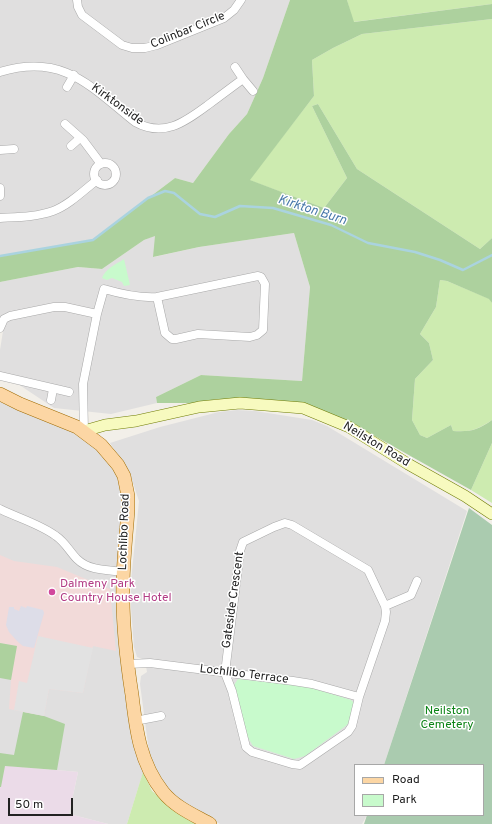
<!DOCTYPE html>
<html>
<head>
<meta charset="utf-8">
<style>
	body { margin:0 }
	#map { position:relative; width:492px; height:824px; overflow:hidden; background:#f2efe9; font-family:Overpass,sans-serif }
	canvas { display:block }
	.legend { position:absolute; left:354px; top:764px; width:130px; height:52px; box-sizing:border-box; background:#fff; border:1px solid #a7a7a7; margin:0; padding:5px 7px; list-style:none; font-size:12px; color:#222 }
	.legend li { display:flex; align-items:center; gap:8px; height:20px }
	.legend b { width:20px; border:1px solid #a7a7a7 }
	.scale { position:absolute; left:8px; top:798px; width:65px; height:18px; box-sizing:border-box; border:2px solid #222; border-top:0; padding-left:5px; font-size:12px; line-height:14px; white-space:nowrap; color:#222; -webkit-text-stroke:3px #fff; paint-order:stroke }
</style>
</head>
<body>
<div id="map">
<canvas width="492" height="824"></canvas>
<ul class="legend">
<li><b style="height:5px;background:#fcd6a4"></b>Road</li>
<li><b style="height:11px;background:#c8facc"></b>Park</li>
</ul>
<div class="scale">50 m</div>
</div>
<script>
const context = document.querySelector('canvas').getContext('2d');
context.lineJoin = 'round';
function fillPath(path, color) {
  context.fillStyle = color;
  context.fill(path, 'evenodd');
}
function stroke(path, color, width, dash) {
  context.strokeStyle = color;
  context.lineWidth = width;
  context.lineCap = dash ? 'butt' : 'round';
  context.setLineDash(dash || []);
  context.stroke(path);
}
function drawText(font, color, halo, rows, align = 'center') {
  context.font = font + ' Overpass,sans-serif';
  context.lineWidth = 3;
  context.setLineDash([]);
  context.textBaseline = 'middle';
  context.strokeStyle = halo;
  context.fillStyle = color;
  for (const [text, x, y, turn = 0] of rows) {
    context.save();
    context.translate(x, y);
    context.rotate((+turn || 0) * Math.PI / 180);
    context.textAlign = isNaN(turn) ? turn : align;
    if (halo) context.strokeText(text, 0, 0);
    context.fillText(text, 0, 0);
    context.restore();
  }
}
fillPath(new Path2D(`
	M0,0H290L263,78L247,114L229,134L193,183L175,178L93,240L0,256Z
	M294,233L310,287L302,381L201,375L156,397L157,403L111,414L54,408L0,372V350L3,331L0,329V282L78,267L102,269L144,240L156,235L154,257L199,247Z
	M0,394L101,445L127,488L125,636L146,763L127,824H108L69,814L78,772L0,765Z
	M237,410L255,411L312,420L327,426L467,511L384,765H355V815H367L362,824H220L191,807L169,791L150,759L140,684L141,676L147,672L145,660L137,657L134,647L131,608V581L139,501L130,474L110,443L160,427L219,412Z`), '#e0dfdf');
fillPath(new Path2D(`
	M0,555L14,561L57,567L110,589L116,651L93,646L83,693L49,689L44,716L9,709L11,680L16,646L0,643Z`), '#f2dad9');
fillPath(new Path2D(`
	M0,765L78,772L69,814L108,824H0Z`), '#ebdbe8');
fillPath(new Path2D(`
	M347,0H492V4L353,22Z
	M492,19V238L480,249L357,169L318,104L312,106L347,178L324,208L249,180L314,96L312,60L333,48L362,34Z
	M440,280L447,281L490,299L492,303V420C477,430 471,432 453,431L451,425L427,438L420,435L412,420L415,379L433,360L429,343L420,334L436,307Z
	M492,443V503L471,490Z
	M143,772L152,791L183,817L196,824H127Z`), '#cdebb0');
fillPath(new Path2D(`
	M290,0H347L354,22L492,4V19L362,34L333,48L312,60L314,96L250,180L324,208L347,178L312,106L318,104L357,169L480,249L492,238V303L489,299L447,281L440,280L436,307L420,334L429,343L433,360L415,379L412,420L420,435L427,438L451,425L453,431C471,432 478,430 492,420V443L471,490L357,426L308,404L218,399L195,403H157L156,397L201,375L302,381L310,287L294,233L199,247L153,257L155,236L144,240L102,269L78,267L0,282V256L93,240L175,178L193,183L229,134L247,114L263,78Z
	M0,643L17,646L11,680L0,678Z
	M23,712L44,716L65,724L57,770L5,766L1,787H0V753L14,755Z`), '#add19e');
fillPath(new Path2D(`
	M469,508L492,525V824H364L367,815H483V765H384Z`), '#aacbaf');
fillPath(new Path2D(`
	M124,259L130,285L124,286L122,282L112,278L107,280L102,278C106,268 115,265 124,259Z
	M238,679L309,687L351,700L355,704L350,720L347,725L305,756L294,759L253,746L247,736L234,685Z`), '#c8facc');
fillPath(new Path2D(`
	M38,636L93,648L83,693L49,689L44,716L14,710L19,681L27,683Z`), '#e2e2e2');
fillPath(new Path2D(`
	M21,606L26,608L27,606L43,610L44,613L34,648L23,646L18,642L9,632L6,625L9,607H14V609L19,611Z`), '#dddde8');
stroke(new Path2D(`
	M0,256L93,240L148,198L165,191L174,193L200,214L215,217L240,206L273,208L331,225L368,243L415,252L440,260L463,270L492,255`), '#aad3df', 2.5);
const street = new Path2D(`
	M77,0L78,7L82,15L122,45L132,48H145L157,45L224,18L234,10L241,0
	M0,72C63,53 90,86 135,122C164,138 185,122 208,105C220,96 232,87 243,79L235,67
	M243,79L253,91
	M67,87L74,75
	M65,124L83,140L101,164
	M71,146L80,138
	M0,150L14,149
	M94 174a11 11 0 1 1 22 0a11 11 0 1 1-22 0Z
	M0,188V196
	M0,218C18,217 36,217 53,211C69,205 83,191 97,180
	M0,328L4,319L10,316L54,307H65L97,314
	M0,376L69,392
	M51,400L53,389
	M84,431L83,384L97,314L104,289C121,294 139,298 157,297L258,276L261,277L265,284L263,330L257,335L250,337L198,334L176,339H172L165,333L157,297
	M0,509C18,518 40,524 56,536C65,542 70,552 77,559C89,571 108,570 124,572
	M285,523L292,525L368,570L385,606L386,612L385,621L359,697L352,726L348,732L300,765L292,764L252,752L246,747L232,691L225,673L240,551L243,542L274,527Z
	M385,606L411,595L417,581
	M128,664L150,663L293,681L312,684L359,697
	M135,721L161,716`);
const secondary = new Path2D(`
	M84,431L105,425L136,421L199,407L240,403L303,408L349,427L408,464L465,496L492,514`);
const primary = new Path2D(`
	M0,394L20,404L77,427L101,445L118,465L124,476L128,496V510C126,539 122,569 123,598C123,631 127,663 132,695C136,730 140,763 163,792C175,807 194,815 210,824`);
stroke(street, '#a9a9a9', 9);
stroke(secondary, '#707d05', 12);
stroke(primary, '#a06b00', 14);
stroke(street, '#fff', 8);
stroke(secondary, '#f7fabf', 11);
stroke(primary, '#fcd6a4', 13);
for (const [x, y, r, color] of [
	[52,592,4,"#d1479c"]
]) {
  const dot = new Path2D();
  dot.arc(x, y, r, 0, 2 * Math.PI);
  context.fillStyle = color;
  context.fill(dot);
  stroke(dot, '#fff', 1.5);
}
drawText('12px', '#222', '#fff', [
	["Colinbar Circle",188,31,-22],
	["Kirktonside",117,105,36],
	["Neilston Road",376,445,31],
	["Lochlibo Road",125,532,-88],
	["Gateside Crescent",234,600,-82],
	["Lochlibo Terrace",244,675,7]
]);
drawText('12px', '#b23c85', '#fff', [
	["Dalmeny Park",60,585],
	["Country House Hotel",60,599]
], 'left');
drawText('12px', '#0c8416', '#fff', [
	["Neilston",447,712],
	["Cemetery",447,726]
]);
drawText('italic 13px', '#4a7aab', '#fff', [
	["Kirkton Burn",312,211,18]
]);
</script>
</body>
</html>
